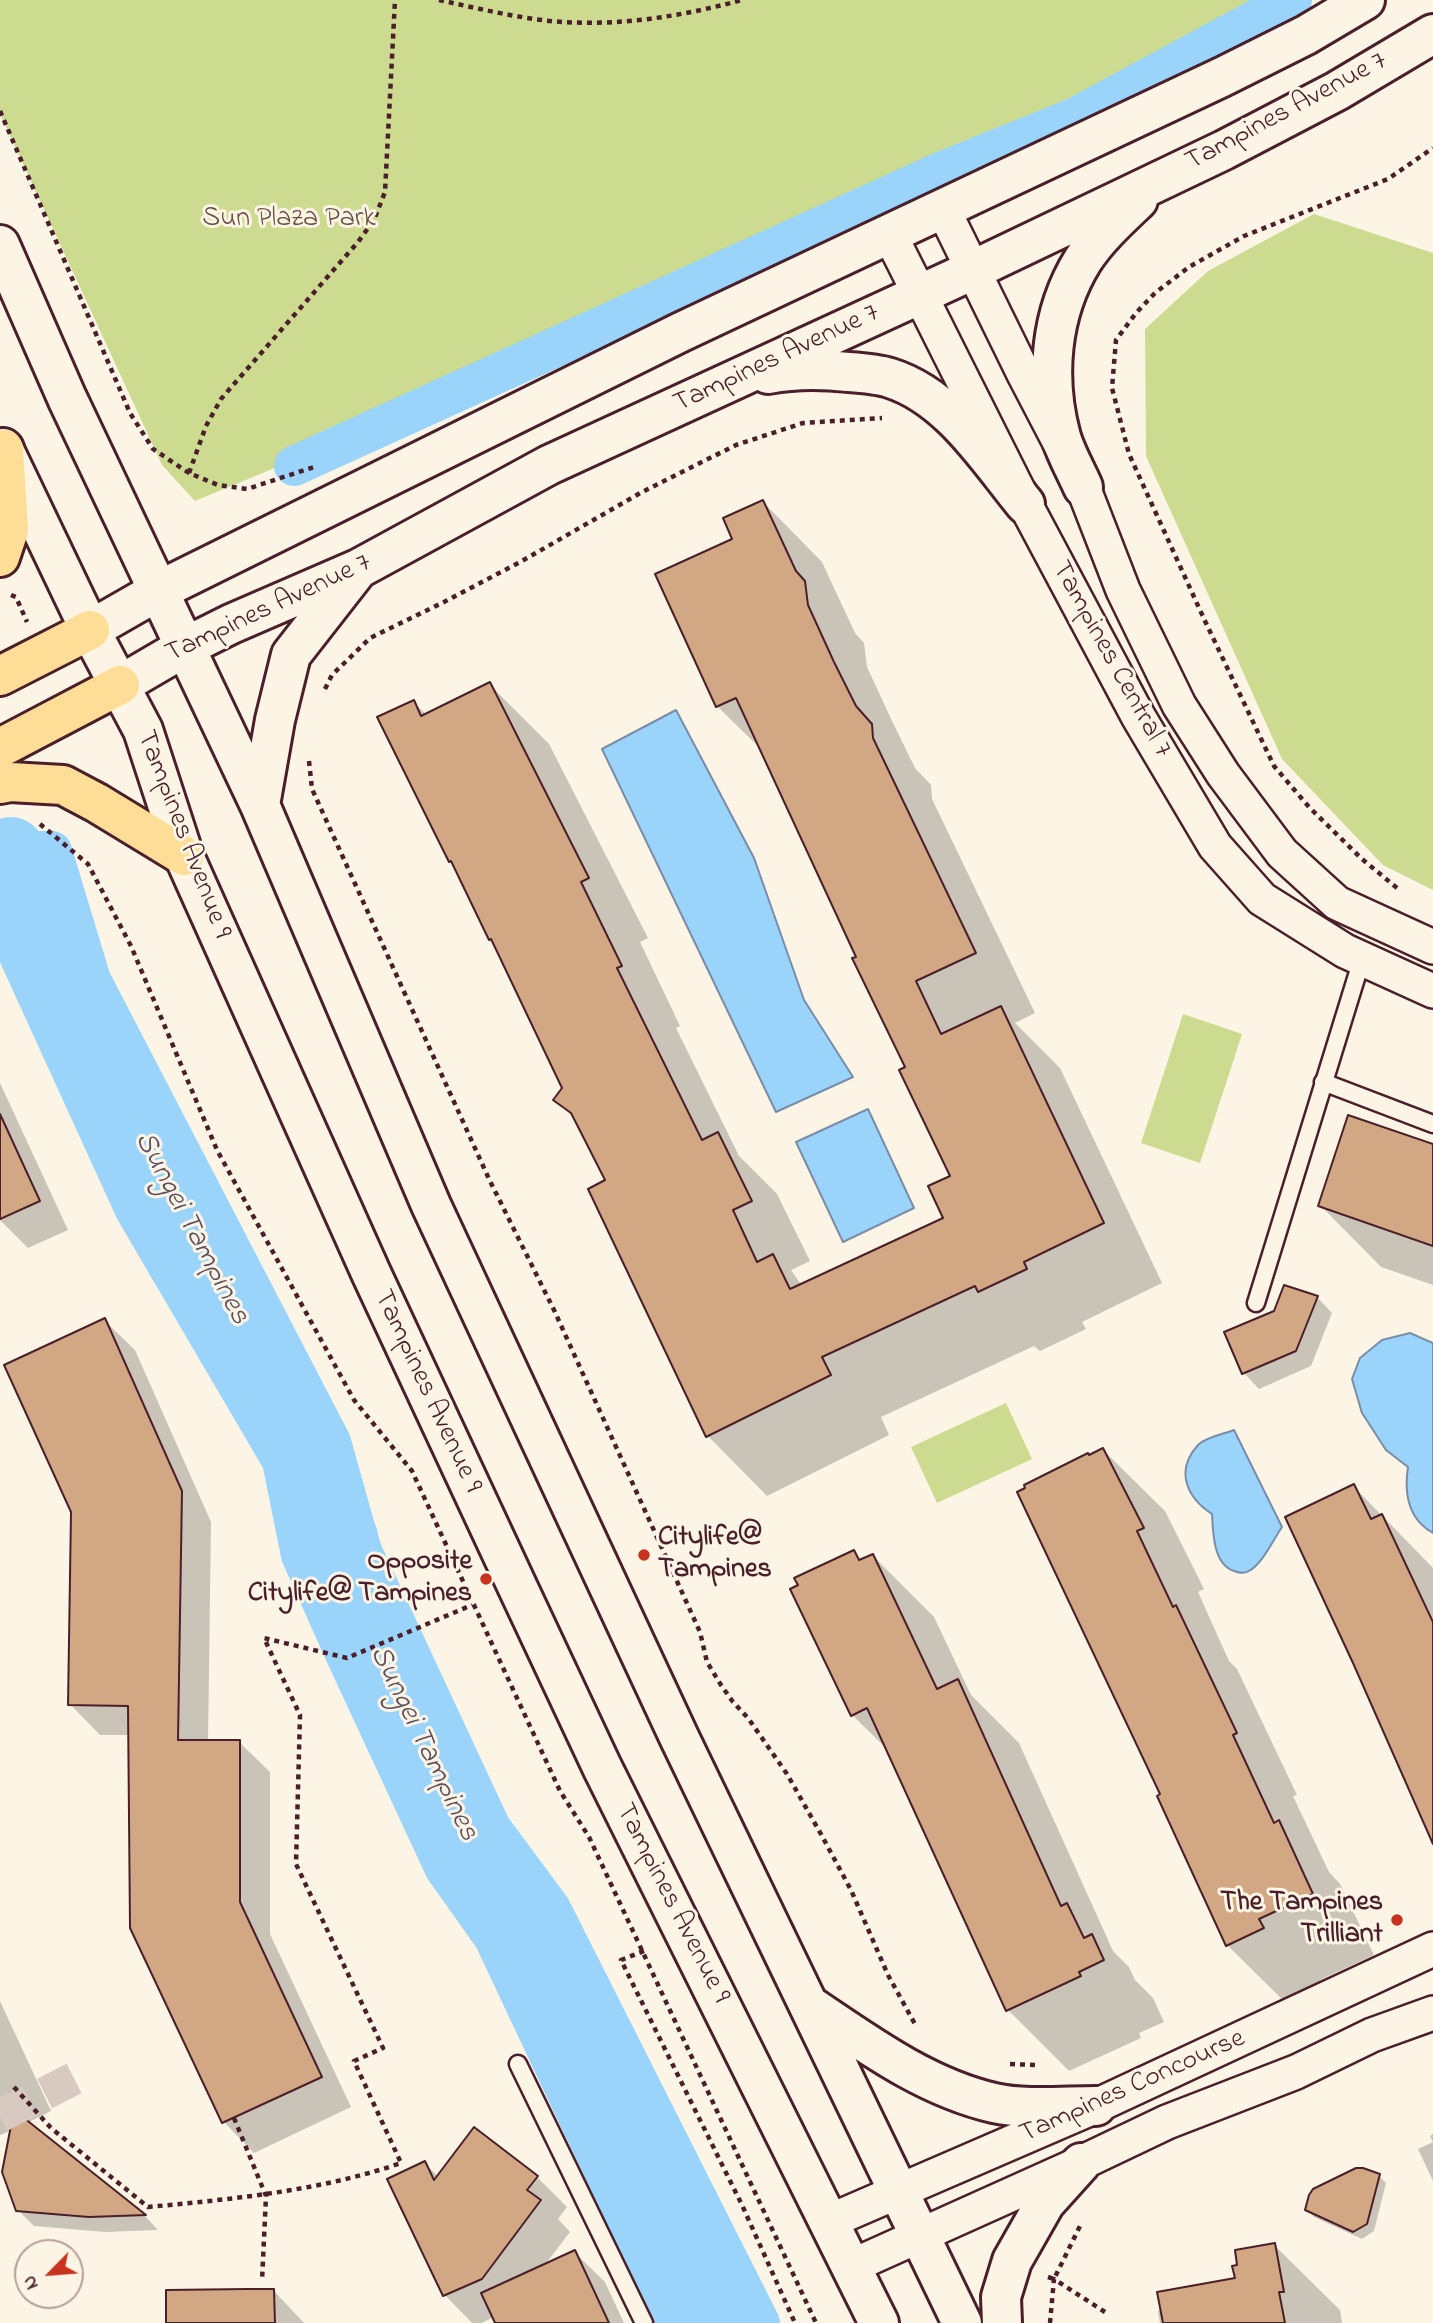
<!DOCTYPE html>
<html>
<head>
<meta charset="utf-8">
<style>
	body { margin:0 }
	#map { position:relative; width:1433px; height:2323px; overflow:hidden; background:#fcf5e5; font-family:"Indie Flower",sans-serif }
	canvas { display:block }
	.north { position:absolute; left:14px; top:2239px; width:70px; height:70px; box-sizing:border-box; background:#fcf5e5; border:2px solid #b59f9b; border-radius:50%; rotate:245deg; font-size:19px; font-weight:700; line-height:28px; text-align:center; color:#4a1f2b }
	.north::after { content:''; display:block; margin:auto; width:24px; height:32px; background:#c8321e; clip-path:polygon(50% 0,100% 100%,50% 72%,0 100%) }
</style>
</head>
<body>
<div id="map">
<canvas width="1433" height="2323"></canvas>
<div class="north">N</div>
</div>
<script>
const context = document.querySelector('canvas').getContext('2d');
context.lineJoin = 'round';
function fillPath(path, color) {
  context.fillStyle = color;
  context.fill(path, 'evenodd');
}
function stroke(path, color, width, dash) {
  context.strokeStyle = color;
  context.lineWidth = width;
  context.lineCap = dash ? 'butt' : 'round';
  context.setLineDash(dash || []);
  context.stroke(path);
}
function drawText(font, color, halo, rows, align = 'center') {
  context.font = font + ' "Indie Flower",sans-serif';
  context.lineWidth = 6;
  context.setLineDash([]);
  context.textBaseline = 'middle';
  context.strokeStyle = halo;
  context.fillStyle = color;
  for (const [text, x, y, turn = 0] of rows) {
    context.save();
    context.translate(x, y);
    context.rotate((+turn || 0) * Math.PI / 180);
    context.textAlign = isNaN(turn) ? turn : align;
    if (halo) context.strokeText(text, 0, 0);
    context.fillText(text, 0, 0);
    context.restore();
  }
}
fillPath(new Path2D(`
	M0,0H1272L1201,37L289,462L195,501L162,465L0,114Z
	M1314,214L1433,253V890L1383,865L1282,759L1146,456L1145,329L1208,271Z
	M1183,1014L1242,1034L1200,1163L1141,1143Z
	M1006,1403L1032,1459L937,1503L911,1447Z`), '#ccdb8f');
const water = new Path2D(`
	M676,710L754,858L804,1000L853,1077L776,1112L602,749Z
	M868,1109L914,1208L843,1242L796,1142Z
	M1410,1333L1433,1343V1533C1408,1519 1404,1493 1408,1467L1386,1450L1362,1413L1352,1379L1360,1358L1382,1340Z
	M1234,1430L1282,1527C1273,1540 1263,1563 1249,1571C1244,1574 1239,1573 1234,1571C1213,1564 1213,1532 1212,1514C1186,1497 1175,1470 1198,1445C1205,1437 1224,1434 1234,1430Z`);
fillPath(water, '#9bd4fb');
stroke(water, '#7b8ca8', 2);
fillPath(new Path2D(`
	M763,502L822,562L855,633L864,643L867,667L893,723L915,768L931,785L932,799L1035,1013L1015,1023L1060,1068L1162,1283L1082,1322L1086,1329L1040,1351L1034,1346L881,1417L889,1435L767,1496L708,1436L607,1181L578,1122L556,1100L564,1088L495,943L490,939L456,866L451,861L413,702L427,715L489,684L549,744L648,938L640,942L680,1026L676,1028L739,1156L777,1194L810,1261L791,1270L802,1286L945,1219L952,1177L858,957L763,751L717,706L735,539Z
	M0,1083L68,1230L28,1248L0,1220Z
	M1433,1146V1285L1381,1267L1320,1205Z
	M1317,1297L1332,1313L1311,1366L1259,1389L1244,1373L1226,1333Z
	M104,1320L135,1350L211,1522L208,1742H239L270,1772V1934L351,2107L254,2153L224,2122L130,1735H100L70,1704Z
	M1103,1450L1165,1511L1204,1589L1198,1592L1229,1661L1237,1669L1297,1795L1293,1796L1329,1872L1340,1884L1374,1955L1320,1980L1324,1990L1289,2006L1227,1945L1162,1795L1089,1457Z
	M1354,1487L1433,1568V1840Z
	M853,1552L862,1561L873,1556L934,1617L971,1695L1019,1743L1113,1951L1129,1967L1135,1980L1153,1998L1164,2022L1139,2033L1141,2038L1069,2071L1008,2010L889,1751L852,1715Z
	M0,2001L51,2111L27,2123L145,2216L158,2230L105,2232L34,2226L18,2210L12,2130L0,2135Z
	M1433,2134V2181L1418,2149L1433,2142L1430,2136Z
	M425,2164L439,2177H537L567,2207L558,2219L570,2232L544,2266L574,2252L605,2282L624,2323H497L494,2317L481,2323H472L445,2295L390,2180Z
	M1379,2176L1386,2183L1374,2231L1362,2239L1314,2217L1307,2209Z
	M1274,2245L1340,2310L1342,2323H1160L1158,2311L1237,2280Z
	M274,2291L304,2323H168Z`), '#0003');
stroke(new Path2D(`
	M294,466L945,170L1076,117L1292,0
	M0,851H52L91,980L331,1442L361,1549L491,1828L551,1909L760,2323
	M0,914L135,1210L282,1461L301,1555L347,1658L445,1869L494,1938L675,2323`), '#9bd4fb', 40);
stroke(new Path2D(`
	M11,851L166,1195L262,1362L344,1538L366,1630L474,1852L527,1932L714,2323`), '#9bd4fb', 68);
const building = new Path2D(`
	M763,500L796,571L805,581L808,605L834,662L856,706L872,724L873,738L976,953L916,981L941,1034L1001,1006L1104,1223L1024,1262L1027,1269L978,1292L975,1286L822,1357L831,1375L706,1437L588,1189L605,1180L571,1113L553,1100L562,1088L491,939L489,940L451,861L449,862L377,717L414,700L421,716L490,682L589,878L581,882L622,966L617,968L702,1140L718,1132L752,1201L733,1210L757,1262L773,1254L790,1289L943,1218L928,1186L950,1176L899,1070L905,1067L852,958L856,957L736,698L716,707L655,574L732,539L723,518Z
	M0,1114L40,1201L0,1219Z
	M1348,1115L1433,1144V1246L1318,1206Z
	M1284,1285L1318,1296L1296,1351L1242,1374L1224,1332L1274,1311Z
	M105,1318L182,1491L178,1740H240V1902L322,2077L222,2123L130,1928L128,1706L68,1705L71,1512L4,1365Z
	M1103,1448L1144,1528L1137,1531L1173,1607L1176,1605L1237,1733L1233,1735L1274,1823L1279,1820L1313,1894L1259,1919L1264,1928L1226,1946L1157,1796L1160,1794L1017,1492L1025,1488L1024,1485L1088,1453L1089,1455Z
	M1354,1484L1371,1519L1382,1514L1433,1622V1844L1353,1663L1285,1517Z
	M854,1550L859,1560L873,1554L937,1689L958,1679L1061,1906L1067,1903L1084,1938L1092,1934L1104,1960L1079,1972L1081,1976L1006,2011L867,1708L851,1716L790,1589L798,1585L794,1578Z
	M14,2110L146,2215L89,2217L16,2211L2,2172Z
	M474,2127L538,2176L527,2190L541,2200L482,2279L443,2296L387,2179L425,2161L434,2180Z
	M1356,2168H1363L1380,2174L1367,2224L1353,2232L1305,2210L1309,2195L1313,2189Z
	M1275,2243L1284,2292H1279L1285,2323H1163L1157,2292L1235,2278L1232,2266L1237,2265L1235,2250Z
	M575,2250L609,2323H495L481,2293Z
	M247,2289H274L275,2323H166V2290Z`);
fillPath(building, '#d1a883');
stroke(building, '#4a1f2b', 2);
stroke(new Path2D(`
	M0,2116L83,2074`), '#d8cac0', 33, [33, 17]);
const service = new Path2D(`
	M1323,1082L1433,1124
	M1256,1303L1362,959
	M518,2064L644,2323`);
const minor = new Path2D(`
	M943,209L1023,372L1083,487L1123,590L1179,705L1223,774L1282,853L1337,903L1433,947
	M890,235L1025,504L1138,716L1215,846L1262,899L1345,951L1433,991
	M830,2221L1096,2106L1433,1949
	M852,2266L1081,2163L1167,2122L1296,2072L1372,2035L1433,2013`);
const secondary = new Path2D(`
	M0,245L67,398L260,805L431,1205L679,1737L962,2323
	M768,374C794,369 821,369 848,372C862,373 877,374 890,378C950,397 988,459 1025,504
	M3,448L90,630L143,730L184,856L371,1273L518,1588L602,1767L879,2323
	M1083,487C1076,471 1066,454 1061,437C1045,378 1050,313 1083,260C1098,237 1119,218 1138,200
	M90,630L158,591L681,332L1222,77L1306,35L1365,0
	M120,685L185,647L231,624L358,569L549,465L973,270L1224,150L1337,91L1433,34
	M260,805L275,720L291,655L355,573
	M809,2005C867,2044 925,2087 994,2103C1024,2110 1064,2106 1096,2106
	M1002,2323L1001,2297L1012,2261L1045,2203L1081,2163`);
const primary = new Path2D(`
	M0,557L9,530L4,449
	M0,676L90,630
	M0,748L120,685
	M0,784L10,782L63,785L97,803L184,856`);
stroke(service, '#4a1f2b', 21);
stroke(minor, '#4a1f2b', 38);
stroke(secondary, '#4a1f2b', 44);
stroke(primary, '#4a1f2b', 44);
stroke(new Path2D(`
	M439,0C476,8 513,17 550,21C616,27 679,17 742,0
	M0,111L130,413L153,449L189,473L218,485L247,489L317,466
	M189,473L206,426L221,399L358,242L374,220L385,192L395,0
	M11,595L16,597L27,622
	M325,689L332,675L370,638L444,602L522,561L642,492L736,445L803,423L882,418
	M309,761L312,789L489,1179L554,1310L700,1632L707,1662L721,1685L733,1702L748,1718L787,1774L822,1836L851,1890L888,1975L916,2026
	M40,824L88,864L131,946L217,1150L354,1400L412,1471L560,1791L589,1837L816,2323
	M1397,888L1362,859L1309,807L1274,766L1205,621L1129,454L1112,388L1116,340L1136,313L1155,293L1189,267L1244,236L1388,179L1433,148
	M644,1951L621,1960L742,2205L795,2323
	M1010,2064L1036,2065
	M14,2087L51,2128L148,2207C233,2199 320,2191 401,2163L354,2061L383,2048L296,1864L300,1715L264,1638L347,1658L472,1605
	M234,2118L266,2196L262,2281
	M1048,2277L1054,2279L1081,2224
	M1050,2323L1054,2279L1105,2312`), '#4a1f2b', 4.5, [5, 5]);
stroke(service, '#fcf5e5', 16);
stroke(minor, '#fcf5e5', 33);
stroke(secondary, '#fcf5e5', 38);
stroke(primary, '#fedd96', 38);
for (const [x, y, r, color] of [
	[644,1555,7,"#c8321e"],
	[486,1579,7,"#c8321e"],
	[1397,1920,7,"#c8321e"]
]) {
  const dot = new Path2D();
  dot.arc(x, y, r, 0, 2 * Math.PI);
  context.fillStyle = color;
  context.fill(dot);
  stroke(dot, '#fcf5e5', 2.5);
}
drawText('28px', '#4a1f2b', '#fcf5e5', [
	["Tampines Avenue 7",1287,113,-28],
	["Tampines Avenue 7",777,360,-25],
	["Tampines Avenue 7",269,610,-25],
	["Tampines Central 7",1110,660,61],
	["Tampines Avenue 9",182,835,69],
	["Tampines Avenue 9",426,1392,65],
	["Tampines Avenue 9",671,1904,63],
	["Tampines Concourse",1133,2088,-24]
]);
drawText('28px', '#6a4e44', '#fcf5e5', [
	["Sun Plaza Park",289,220]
]);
drawText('bold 28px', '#4a1f2b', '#fcf5e5', [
	["Citylife@",658,1539,"left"],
	["Tampines",658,1571,"left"],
	["Opposite",472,1563],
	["Citylife@ Tampines",472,1595],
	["The Tampines",1383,1904],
	["Trilliant",1383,1936]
], 'right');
drawText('italic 30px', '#5e4c5f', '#fcf5e5', [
	["Sungei Tampines",190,1229,62],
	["Sungei Tampines",422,1744,64]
]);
</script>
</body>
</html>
